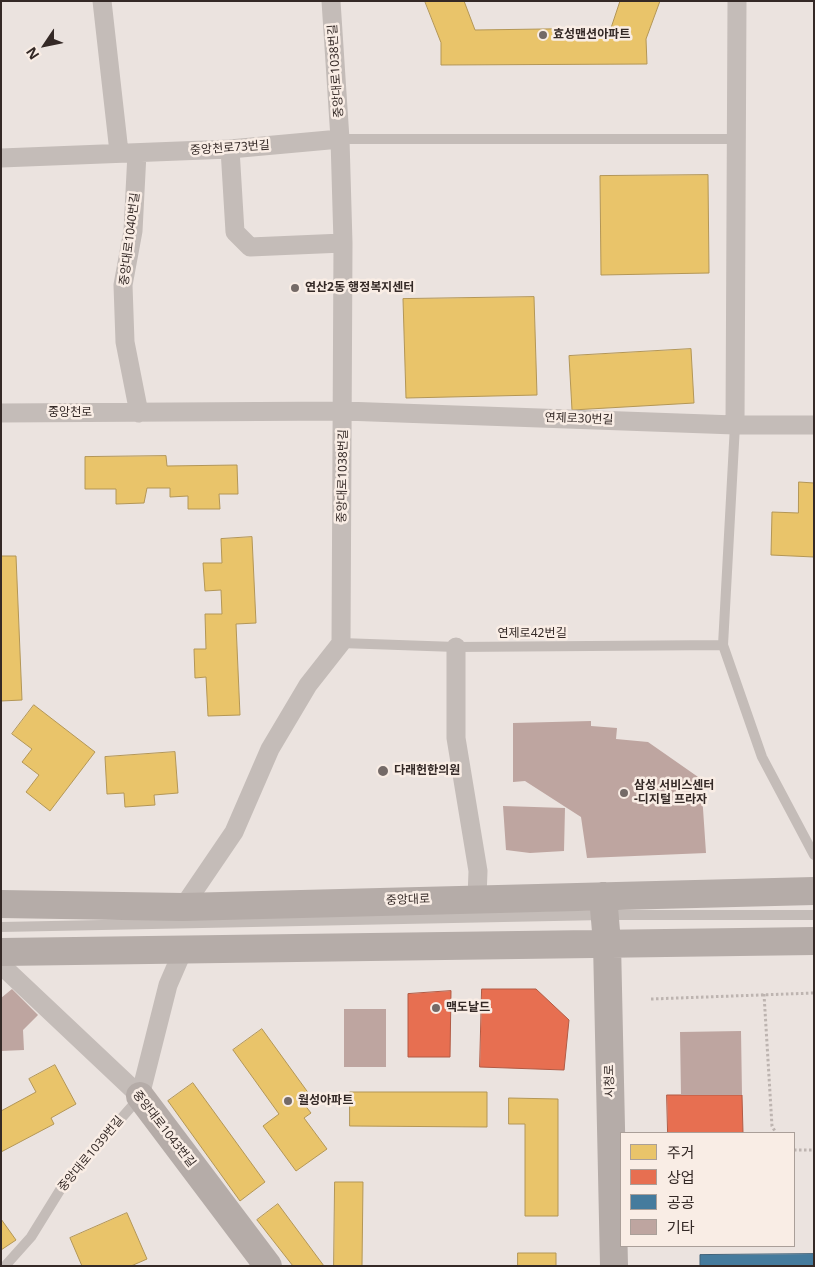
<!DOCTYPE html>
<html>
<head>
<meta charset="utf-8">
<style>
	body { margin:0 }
	#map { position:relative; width:815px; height:1267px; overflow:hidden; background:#ebe3df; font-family:"Noto Sans","Noto Sans KR",sans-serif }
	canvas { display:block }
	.frame { position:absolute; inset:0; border:2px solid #342926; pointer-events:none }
	.legend { position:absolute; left:620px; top:1132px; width:175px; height:115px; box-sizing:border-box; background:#f9ede5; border:1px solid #aa9f99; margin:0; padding:6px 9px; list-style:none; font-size:15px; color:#342926 }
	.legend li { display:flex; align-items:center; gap:10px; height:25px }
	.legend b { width:25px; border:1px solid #aa9f99 }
	.north { position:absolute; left:20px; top:20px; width:50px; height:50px; -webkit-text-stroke:4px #f9ede5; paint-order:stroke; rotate:236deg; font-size:14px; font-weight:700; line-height:20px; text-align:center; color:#342926 }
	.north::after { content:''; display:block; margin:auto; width:18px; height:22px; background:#342926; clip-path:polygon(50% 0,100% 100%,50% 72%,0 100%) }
</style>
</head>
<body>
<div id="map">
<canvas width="815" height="1267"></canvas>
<div class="frame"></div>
<ul class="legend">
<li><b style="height:14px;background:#e9c46a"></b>주거</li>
<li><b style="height:14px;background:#e76f51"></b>상업</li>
<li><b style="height:14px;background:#457b9d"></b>공공</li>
<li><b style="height:14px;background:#bea5a0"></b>기타</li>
</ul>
<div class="north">N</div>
</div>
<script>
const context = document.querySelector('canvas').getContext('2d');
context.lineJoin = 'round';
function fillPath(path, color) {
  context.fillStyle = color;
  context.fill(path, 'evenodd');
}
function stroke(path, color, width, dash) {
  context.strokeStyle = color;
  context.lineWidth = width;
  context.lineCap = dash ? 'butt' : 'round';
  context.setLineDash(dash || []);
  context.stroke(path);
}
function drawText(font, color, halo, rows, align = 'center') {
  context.font = font + ' "Noto Sans","Noto Sans KR",sans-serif';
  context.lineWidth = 5;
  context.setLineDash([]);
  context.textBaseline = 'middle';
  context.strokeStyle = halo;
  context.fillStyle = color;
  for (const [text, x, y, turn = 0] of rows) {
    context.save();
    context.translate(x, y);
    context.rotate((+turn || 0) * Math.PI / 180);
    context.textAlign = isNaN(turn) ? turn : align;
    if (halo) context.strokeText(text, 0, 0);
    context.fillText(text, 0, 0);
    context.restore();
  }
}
const homes = new Path2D(`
	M425,1H464L475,30L611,28L620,1H660L646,39L647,64L441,65V43Z
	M708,175L709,273L601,275L600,176Z
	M534,297L537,395L406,398L403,299Z
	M691,349L694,403L572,410L569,356Z
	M166,456L167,466L237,465L238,494H219L220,509H188V496L170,497V488H147L144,503L116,504V489H85V457Z
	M799,482L814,483V557L771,555L772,512L798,513Z
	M252,537L256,623L236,624L240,715L208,716L206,677L195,678L194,649H206L205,614H222L221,590L205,591L203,563H222L221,539Z
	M1,556H16L22,700L1,701Z
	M34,705L95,752L50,811L26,792L39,775L22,762L32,749L12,734Z
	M175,752L178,793L154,795L155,805L125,807L124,793L107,794L105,757Z
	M262,1029L312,1098L304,1104L311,1113L304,1118L327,1149L296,1171L263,1126L279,1114L233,1050Z
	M55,1065L76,1104L51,1118L54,1124L1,1152V1111L36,1092L29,1079Z
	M193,1083L265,1182L240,1201L168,1101Z
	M350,1092H487V1127L350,1126Z
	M509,1098L558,1099V1216H525V1124H509Z
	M335,1182H363L362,1266H334Z
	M278,1204L324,1266H293L257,1220Z
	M127,1213L147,1259L131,1266H82L70,1238Z
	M1,1219L16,1240L1,1250Z
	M518,1253H556V1266H518Z`);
fillPath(homes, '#e9c46a');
stroke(homes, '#b39656', 1);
const shops = new Path2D(`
	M482,989H536L569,1020L564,1070L480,1067Z
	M451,991L450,1057H408V994Z
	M667,1095H742L743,1133H668Z`);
fillPath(shops, '#e76f51');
stroke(shops, '#b15a44', 1);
const public = new Path2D(`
	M814,1254V1266H700V1255Z`);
fillPath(public, '#457b9d');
stroke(public, '#406279', 1);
fillPath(new Path2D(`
	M591,721V726L617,728L616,739L648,742L701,779L706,853L587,858L581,817L525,781L513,782V723Z
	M503,806L565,808L564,851L530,853L506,850Z
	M12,989L38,1015L23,1030L24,1050L1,1051V998Z
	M344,1009H386V1067H344Z
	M741,1031L742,1095H681L680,1032Z`), '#bea5a0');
stroke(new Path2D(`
	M764,994L772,1126L776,1133
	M651,999L814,993
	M794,1150H814`), '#bdb4b0', 3, [2.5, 2.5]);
stroke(new Path2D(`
	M340,139H736
	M735,425L723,645L762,757L814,855
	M341,643L456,647L723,645
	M1,927L604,915H814
	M5,1266L31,1237L65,1182L140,1097`), '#c4bcb8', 10);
stroke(new Path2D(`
	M102,1L119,152
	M230,149L235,232L250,247L343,243
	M137,153L133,231L123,285L125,342L139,413
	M1,158L230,149L340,139
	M1,413L344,411L735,425H814
	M735,425L737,1
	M456,647V738L478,871L477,898
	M183,907L234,832L270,749L308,685L341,643L343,243L340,139L331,1
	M1,965L140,1096L168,985L184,948`), '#c4bcb8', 19);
stroke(new Path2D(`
	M603,896L607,943L614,1266
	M1,904L183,907L814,891
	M1,952L814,941
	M140,1096L268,1266`), '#b5aca8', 28);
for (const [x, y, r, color] of [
	[543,35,5,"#746a67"],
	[295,288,5,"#746a67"],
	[383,771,6,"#746a67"],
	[624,793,5,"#746a67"],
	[436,1008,5,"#746a67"],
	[288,1101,5,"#746a67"]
]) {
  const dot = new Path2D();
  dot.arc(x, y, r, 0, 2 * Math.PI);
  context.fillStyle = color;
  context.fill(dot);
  stroke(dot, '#f9ede5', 2);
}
drawText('bold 12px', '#342926', '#f9ede5', [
	["효성맨션아파트",553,35],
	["연산2동 행정복지센터",305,288],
	["다래헌한의원",394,771],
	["삼성 서비스센터",634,786],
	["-디지털 프라자",634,800],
	["맥도날드",446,1008],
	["월성아파트",298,1101]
], 'left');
drawText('12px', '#342926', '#f9ede5', [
	["중앙대로1038번길",336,71,-94],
	["중앙천로73번길",230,148,-4],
	["중앙대로1040번길",130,239,-83],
	["중앙천로",70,413],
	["연제로30번길",579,419,2],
	["중앙대로1038번길",343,476,-89],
	["연제로42번길",532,634],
	["중앙대로",408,900,-2],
	["시청로",610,1081,-91],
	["중앙대로1043번길",164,1129,52],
	["중앙대로1039번길",91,1154,-50]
]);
</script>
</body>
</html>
